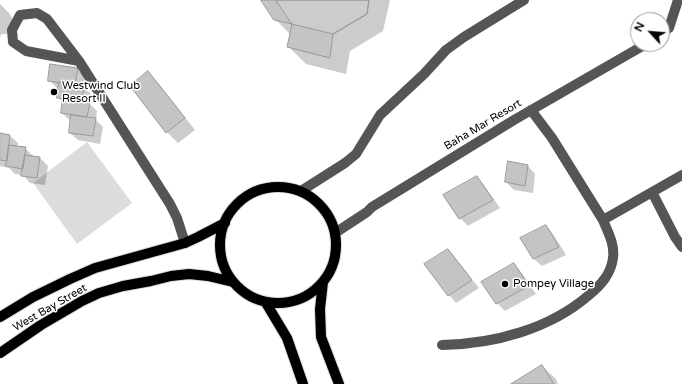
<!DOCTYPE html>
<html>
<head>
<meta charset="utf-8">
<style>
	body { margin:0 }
	#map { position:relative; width:682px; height:384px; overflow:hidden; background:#fff; font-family:"Varela Round",sans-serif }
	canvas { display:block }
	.north { position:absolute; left:630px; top:12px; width:40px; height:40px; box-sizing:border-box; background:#fff; border:1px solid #999; border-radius:50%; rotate:296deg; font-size:11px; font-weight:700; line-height:16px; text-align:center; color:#000 }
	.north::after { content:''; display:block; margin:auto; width:14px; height:18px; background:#000; clip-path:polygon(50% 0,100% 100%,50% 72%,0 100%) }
</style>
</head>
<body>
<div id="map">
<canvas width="682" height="384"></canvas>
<div class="north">N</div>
</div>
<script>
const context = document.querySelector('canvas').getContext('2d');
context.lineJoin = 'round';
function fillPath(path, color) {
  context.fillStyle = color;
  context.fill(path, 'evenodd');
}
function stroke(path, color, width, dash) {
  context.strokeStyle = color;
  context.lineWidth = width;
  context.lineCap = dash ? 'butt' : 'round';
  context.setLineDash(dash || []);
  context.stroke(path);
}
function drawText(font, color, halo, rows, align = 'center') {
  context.font = font + ' "Varela Round",sans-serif';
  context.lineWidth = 3;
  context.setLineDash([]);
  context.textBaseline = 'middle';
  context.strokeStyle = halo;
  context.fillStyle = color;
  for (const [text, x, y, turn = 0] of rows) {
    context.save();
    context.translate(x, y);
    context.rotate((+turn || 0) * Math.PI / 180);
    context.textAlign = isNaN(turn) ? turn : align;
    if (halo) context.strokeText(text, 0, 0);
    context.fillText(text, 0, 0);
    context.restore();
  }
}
fillPath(new Path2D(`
	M87,142L132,203L77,244L33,183Z`), '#dcdcdc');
fillPath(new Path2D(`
	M262,0H390L383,31L350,51L346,74L306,64L289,47L291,35L275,19Z
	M0,4L9,13L14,21L13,29L6,34H1L0,38Z
	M77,69L85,77L83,86L92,95L90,104L97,111L96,120L103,127L100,144L78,140L70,133L72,121H70L62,113L64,103L58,97L59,88H57L49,80Z
	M148,73L159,84L195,130L178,143L167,132Z
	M0,134L10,136L18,143L17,147L25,148L33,156V157L40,158L48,166L45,185L30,183L23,175L15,174L9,168L0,166Z
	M528,166L535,174L533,193L514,190L506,182Z
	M476,177L484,185L500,208L468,226L460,218Z
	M546,226L553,234L566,255L542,266L534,259L522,238Z
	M448,250L455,258L479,288L456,303L449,295Z
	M514,264L521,272L536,294L505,311L497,303Z
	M542,366L556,379L558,384H513Z`), '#0003');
const building = new Path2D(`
	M261,0H369L367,14L333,34L330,58L287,47L292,24L274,20Z
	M276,0H369L367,14L333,34L292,24Z
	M50,64L78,68L75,85L48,81Z
	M148,71L185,118L166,133L130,86Z
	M59,82L84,86L82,101L57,98Z
	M63,98L90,102L87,117L61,113Z
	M71,115L96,118L93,136L69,133Z
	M0,133L10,135L7,161L0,160Z
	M9,145L26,147L23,169L6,166Z
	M25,155L40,157L37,178L21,176Z
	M508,161L528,165L525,186L505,182Z
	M477,176L493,200L459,219L443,195Z
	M546,225L559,247L533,259L520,238Z
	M448,249L472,280L448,296L424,264Z
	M514,263L529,286L496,304L481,282Z
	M542,365L554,384H511Z`);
fillPath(building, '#c4c4c4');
stroke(building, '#999', 1);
const major = new Path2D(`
	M220 245a58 58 0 1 1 116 0a58 58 0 1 1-116 0Z
	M323,282L320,309L321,337L339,384
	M266,303L287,338L303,384
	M0,317L33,297L70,279L95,268L185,243L198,237L225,223
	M0,353L41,325L82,301L99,293L123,286L151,281L171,276L189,274L208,276L233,282`);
stroke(major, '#dbdbdb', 12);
stroke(new Path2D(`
	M662,32L669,28L678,0
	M79,61L26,51L13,42L12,30L20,15L37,13L47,19L79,61L170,204L177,218L185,243
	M301,191L345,163L356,154L380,115L424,74L446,50L464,37L524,0
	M652,192L675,237L682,247
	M603,220L682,175
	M335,233L367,212L372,207L514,120L646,44
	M442,345C494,344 550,329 589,295C601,285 611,274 613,258C615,245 608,232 603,220L552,138L531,110`), '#555', 10);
stroke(major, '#000', 10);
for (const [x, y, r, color] of [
	[54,92,4,"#000"],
	[505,284,4,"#000"]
]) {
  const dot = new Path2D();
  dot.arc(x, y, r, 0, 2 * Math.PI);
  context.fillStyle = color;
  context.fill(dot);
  stroke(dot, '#fff', 1.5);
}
drawText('11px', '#000', '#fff', [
	["Westwind Club",62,86],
	["Resort II",62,99],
	["Pompey Village",513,284]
], 'left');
drawText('11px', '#000', '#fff', [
	["Baha Mar Resort",483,125,-31],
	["West Bay Street",50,308,-30]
]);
</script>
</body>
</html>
